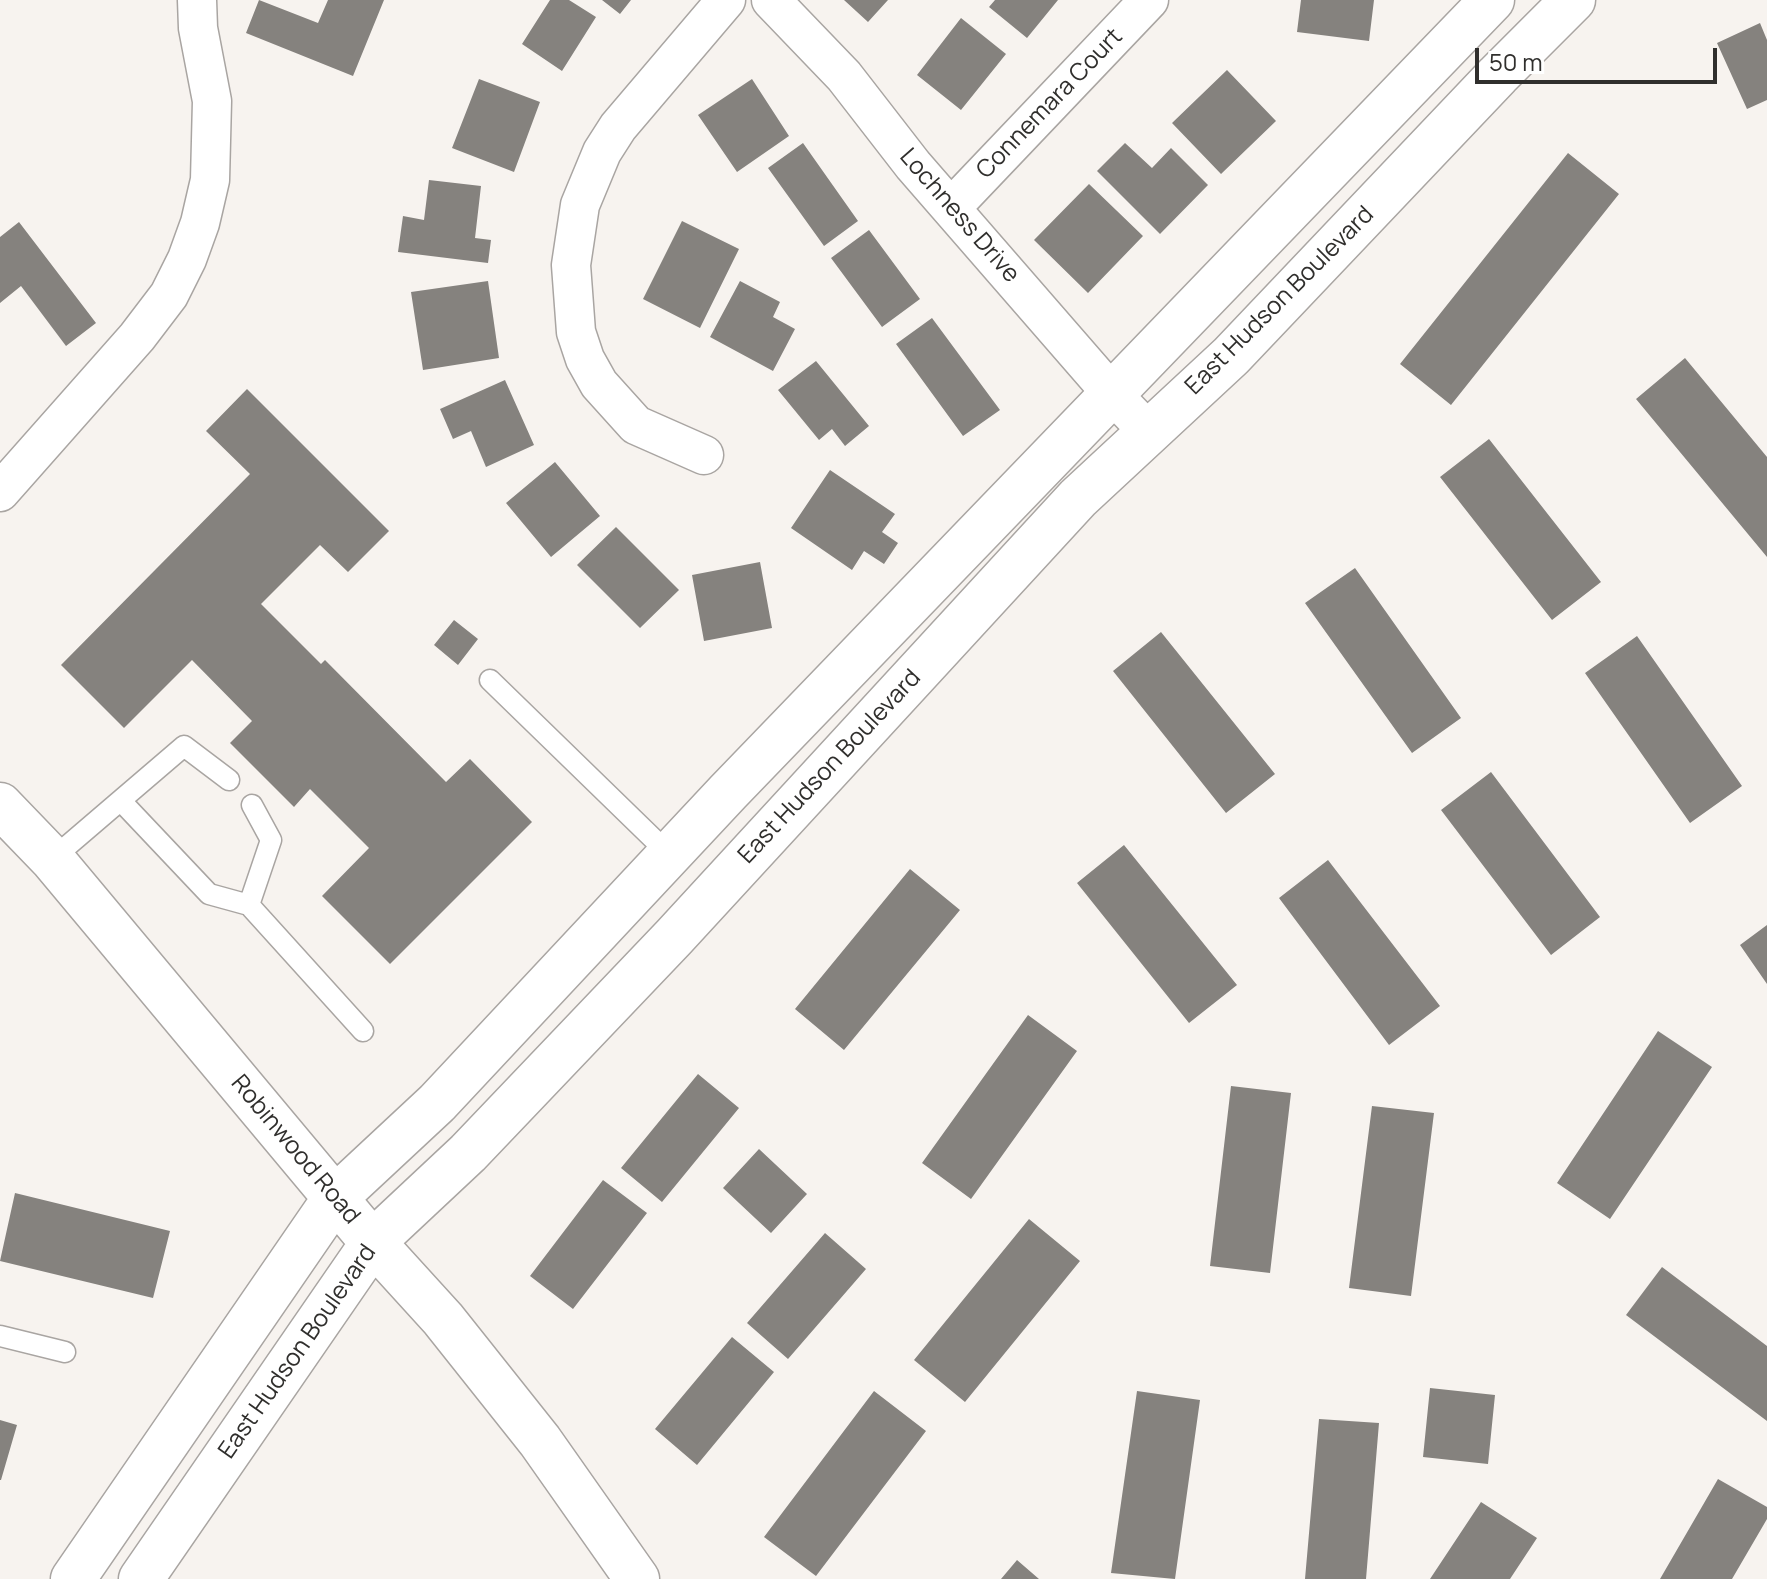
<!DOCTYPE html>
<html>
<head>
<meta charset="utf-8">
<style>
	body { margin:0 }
	#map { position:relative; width:1767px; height:1579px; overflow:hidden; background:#f7f3ef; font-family:Manrope,sans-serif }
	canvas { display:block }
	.scale { position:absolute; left:1475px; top:48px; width:242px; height:36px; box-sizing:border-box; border:4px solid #302f2d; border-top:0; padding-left:10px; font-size:24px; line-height:28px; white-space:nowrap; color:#302f2d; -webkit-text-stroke:6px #fff; paint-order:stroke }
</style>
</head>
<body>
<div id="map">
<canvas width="1767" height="1579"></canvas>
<div class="scale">50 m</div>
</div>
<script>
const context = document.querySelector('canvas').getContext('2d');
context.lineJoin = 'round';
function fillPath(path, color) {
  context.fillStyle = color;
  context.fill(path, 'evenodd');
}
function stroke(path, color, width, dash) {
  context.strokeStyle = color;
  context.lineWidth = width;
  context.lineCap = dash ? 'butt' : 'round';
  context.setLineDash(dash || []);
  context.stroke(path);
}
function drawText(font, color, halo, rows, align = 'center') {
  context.font = font + ' Manrope,sans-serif';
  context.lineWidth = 6;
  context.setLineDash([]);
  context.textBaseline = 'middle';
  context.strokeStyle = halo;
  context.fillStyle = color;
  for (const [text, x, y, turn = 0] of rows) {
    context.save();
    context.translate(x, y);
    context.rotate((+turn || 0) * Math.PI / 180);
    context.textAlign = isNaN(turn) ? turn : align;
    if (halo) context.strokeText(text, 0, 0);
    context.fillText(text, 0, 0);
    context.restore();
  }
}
fillPath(new Path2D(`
	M259,0L318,23L328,0H384L353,76L246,33Z
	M550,0H569L596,17L562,71L522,44Z
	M602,0H631L620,14Z
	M844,0H888L868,22Z
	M995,0H1058L1027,38L989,7Z
	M1301,0H1374L1369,41L1297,32Z
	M961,18L1006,54L961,110L917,75Z
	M1760,23L1767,40V100L1747,109L1717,43Z
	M1227,70L1276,121L1221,174L1172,123Z
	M479,79L540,102L514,172L452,148Z
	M752,79L789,136L737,172L698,115Z
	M803,143L858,221L824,246L768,168Z
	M1125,143L1152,168L1171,148L1208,185L1160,234L1097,171Z
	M1568,153L1619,194L1451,405L1400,364Z
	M429,180L481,186L475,238L491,240L488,263L398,252L403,216L424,220Z
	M1089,184L1143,236L1088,293L1034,240Z
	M682,221L739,249L700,328L643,299Z
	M19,222L96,323L66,346L21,286L0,303V237Z
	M869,230L920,299L882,327L831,258Z
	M488,281L499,358L423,370L411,292Z
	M740,281L780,302L773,317L795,329L773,371L710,337Z
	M932,318L1000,410L963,436L896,344Z
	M1685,358L1767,457V557L1636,399Z
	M816,361L869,426L845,446L832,429L819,440L778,390Z
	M505,380L534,445L486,467L471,431L453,439L440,409Z
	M247,389L389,531L348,572L320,545L261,604L321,664L325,660L446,782L470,759L532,822L390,964L322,896L369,848L310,789L294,807L230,743L252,721L192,660L124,728L61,665L250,474L206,431Z
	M1489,439L1601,582L1552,620L1440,477Z
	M555,462L600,516L551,557L506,503Z
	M830,470L895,514L882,532L898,543L884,564L864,551L852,570L791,528Z
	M616,527L679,590L640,628L577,565Z
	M760,562L772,628L704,641L692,575Z
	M1355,568L1461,718L1412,753L1305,603Z
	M454,620L478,639L458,665L434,645Z
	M1161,632L1275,774L1226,813L1113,671Z
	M1637,636L1742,786L1690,823L1585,673Z
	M1491,772L1600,917L1551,955L1441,810Z
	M1124,845L1237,985L1189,1023L1077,883Z
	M1328,860L1440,1006L1389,1045L1279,898Z
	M910,869L960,910L844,1050L795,1009Z
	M1767,925V984L1740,945Z
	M1028,1015L1077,1051L971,1199L922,1163Z
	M1658,1031L1712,1067L1610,1219L1557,1183Z
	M698,1074L739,1108L662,1202L621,1168Z
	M1231,1086L1291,1093L1270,1273L1210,1266Z
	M1372,1106L1434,1113L1411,1296L1349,1288Z
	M759,1149L807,1194L771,1233L723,1188Z
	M603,1180L647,1213L573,1309L530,1276Z
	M15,1193L170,1231L153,1298L0,1261Z
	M1029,1219L1080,1261L965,1402L914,1360Z
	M825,1233L866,1269L788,1359L747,1323Z
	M1662,1267L1767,1346V1421L1626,1315Z
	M732,1337L774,1372L697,1465L655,1429Z
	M1430,1388L1495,1395L1488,1464L1423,1457Z
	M874,1391L926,1431L816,1576L764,1537Z
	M1137,1391L1200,1400L1175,1579L1111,1573Z
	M1319,1419L1379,1423L1366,1579H1305Z
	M0,1420L17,1425L1,1480H0Z
	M1718,1479L1767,1507V1519L1732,1579H1660Z
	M1481,1502L1537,1538L1510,1579H1430Z
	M1017,1560L1039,1579H1001Z`), '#85827e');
const lane = new Path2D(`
	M490,680L670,855
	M121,801L209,894L249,905
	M252,805L271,840L249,905L363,1031
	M52,859L184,746L229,780
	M0,1336L65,1352`);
const street = new Path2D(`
	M771,0L844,76L913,165L1113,395L1148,431
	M951,208L1149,0
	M704,455L636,425L599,384L585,359L576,332L571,265L580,205L602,152L618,127L726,0
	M0,492L137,337L169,295L187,259L200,223L210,180L212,101L198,28L197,0`);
const secondary = new Path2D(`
	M0,805L52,859L362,1230L443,1319L540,1441L637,1579
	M73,1579L335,1198L437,1103L728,792L1492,0
	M141,1579L374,1241L468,1153L674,937L1078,498L1231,356L1498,75L1573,0`);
stroke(lane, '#a9a5a2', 23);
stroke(street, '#a9a5a2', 41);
stroke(secondary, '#a9a5a2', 47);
stroke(lane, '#fff', 20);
stroke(street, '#fff', 38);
stroke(secondary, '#fff', 44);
drawText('24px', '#302f2d', '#fff', [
	["Connemara Court",1050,104,-46],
	["Lochness Drive",959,216,49],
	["East Hudson Boulevard",1280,301,-45],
	["East Hudson Boulevard",830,767,-47],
	["Robinwood Road",295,1150,50],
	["East Hudson Boulevard",298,1352,-55]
]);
</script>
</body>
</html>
